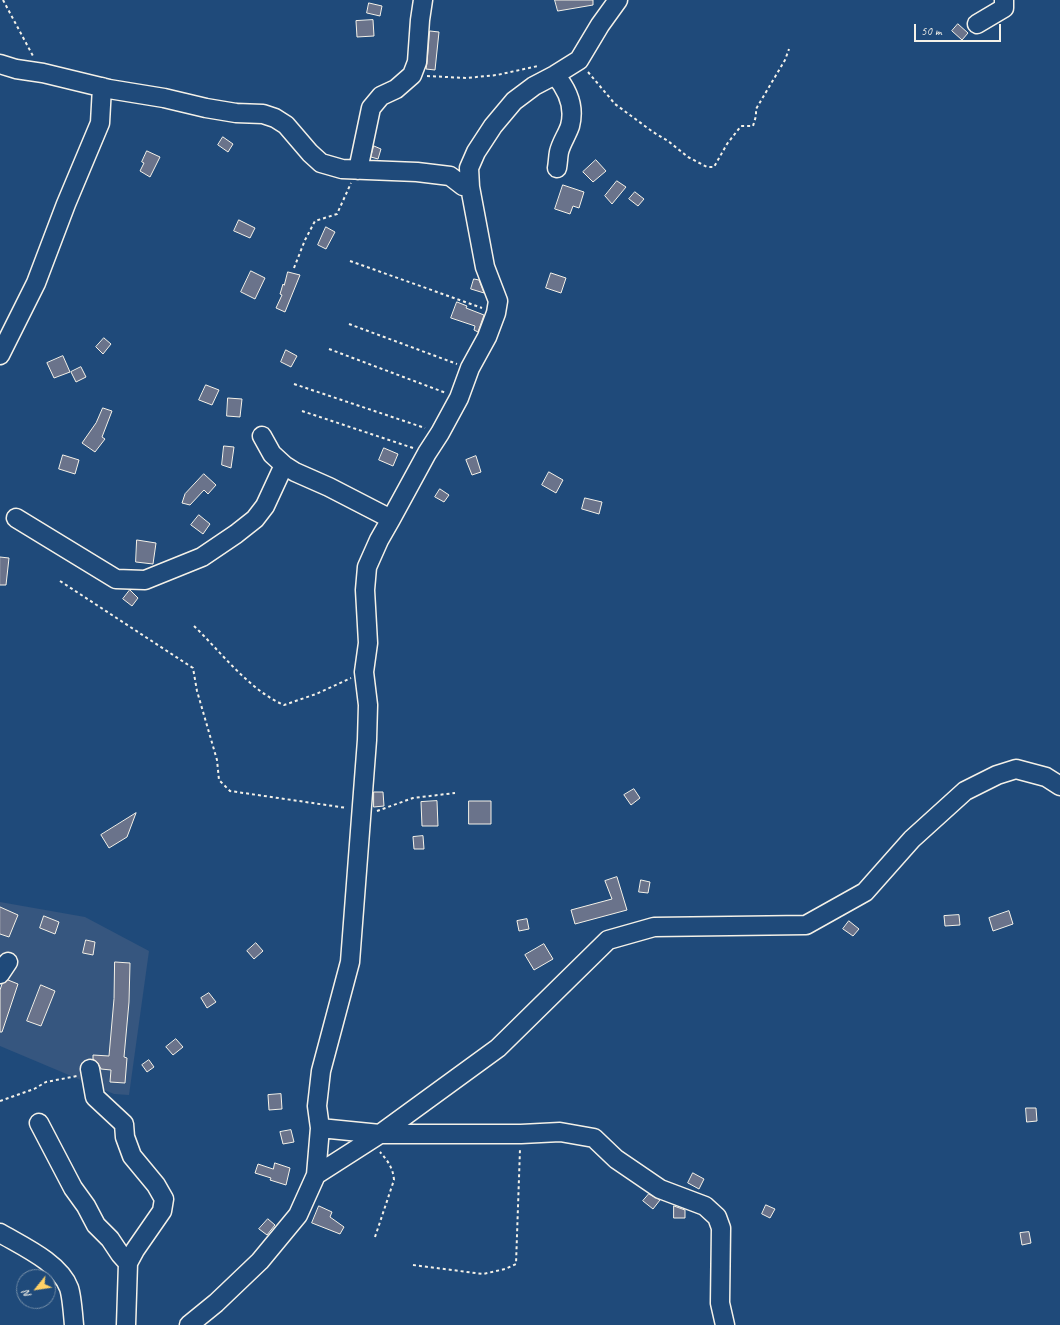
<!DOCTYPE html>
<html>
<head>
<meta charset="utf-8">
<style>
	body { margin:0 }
	#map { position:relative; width:1060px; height:1325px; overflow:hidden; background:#1f4a7a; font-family:Caveat,sans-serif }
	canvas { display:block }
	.north { position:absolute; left:16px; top:1269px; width:40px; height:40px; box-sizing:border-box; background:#1f4a7a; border:1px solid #748da6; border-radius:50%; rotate:240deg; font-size:11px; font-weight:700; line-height:16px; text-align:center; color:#f4f1e8 }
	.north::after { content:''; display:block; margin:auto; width:14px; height:18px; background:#ffd166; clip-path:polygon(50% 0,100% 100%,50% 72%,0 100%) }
	.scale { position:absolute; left:914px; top:24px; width:87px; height:18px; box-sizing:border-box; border:2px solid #f4f1e8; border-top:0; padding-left:5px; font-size:12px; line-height:14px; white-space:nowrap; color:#f4f1e8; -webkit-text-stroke:3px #1f4a7a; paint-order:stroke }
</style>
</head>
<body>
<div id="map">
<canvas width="1060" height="1325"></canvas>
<div class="north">N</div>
<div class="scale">50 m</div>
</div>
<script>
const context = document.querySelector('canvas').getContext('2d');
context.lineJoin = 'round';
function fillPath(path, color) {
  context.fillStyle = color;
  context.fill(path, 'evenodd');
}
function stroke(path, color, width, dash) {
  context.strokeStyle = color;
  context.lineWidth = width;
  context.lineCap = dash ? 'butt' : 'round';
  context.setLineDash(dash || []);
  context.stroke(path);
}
fillPath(new Path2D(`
	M0,902L85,917L149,951L129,1095L114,1094L0,1046Z`), '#36567f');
const building = new Path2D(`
	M555,0H593V5L558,11Z
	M369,3L382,6L380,16L367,13Z
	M373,20L374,36L357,37L356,21Z
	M958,24L968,33L962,40L952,31Z
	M430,31L439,32L435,70L426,69L427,63Z
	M223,137L233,144L228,152L218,145Z
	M374,146L381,149L378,159L371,157Z
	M147,151L160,157L150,177L140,171L144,163L142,162Z
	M596,160L606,171L593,182L583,172Z
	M617,181L626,187L612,204L605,196Z
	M563,185L584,192L579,208L573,206L570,214L555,209Z
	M635,192L644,199L638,206L629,199Z
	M239,220L255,228L250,238L234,231Z
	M326,227L335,232L326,249L318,245Z
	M251,271L265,278L255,299L241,292Z
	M288,272L300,275L285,312L276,308L282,295L280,294L283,284L284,285Z
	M551,273L566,278L561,293L546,288Z
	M474,279L479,280L484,293L471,289Z
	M457,302L467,306L466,308L484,315L478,332L474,330L475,326L451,318Z
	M104,338L111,344L103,354L96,347Z
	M286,350L297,356L291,367L281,362Z
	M63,356L70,372L54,378L47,363Z
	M81,367L86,377L76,382L71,372Z
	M206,385L219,390L212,405L199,400Z
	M228,398L242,399L240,417L227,416Z
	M103,408L112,411L102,437L105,439L95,452L82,443L96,423Z
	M224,446L234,447L231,468L222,465Z
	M384,448L398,454L393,466L379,460Z
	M63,455L79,460L75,474L59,469Z
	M476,456L481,472L472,475L466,460Z
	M549,472L563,480L556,493L542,485Z
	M204,474L216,485L208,494L204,490L190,505L182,503L185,494Z
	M440,489L449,495L444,502L435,497Z
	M585,498L602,502L599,514L582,509Z
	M199,515L210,524L203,534L191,525Z
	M137,540L156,543L153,564L136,562Z
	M0,557L9,558L6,585H0Z
	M130,590L138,598L132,606L123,599Z
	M634,789L640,798L631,805L624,795Z
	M374,792H383L384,806L374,807Z
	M437,801L438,826H422L421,802Z
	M469,801H491V824H469Z
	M136,813L127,837L109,848L101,835Z
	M423,836L424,849H414L413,837Z
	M617,877L627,910L575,924L571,910L612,899L605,881Z
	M641,880L650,882L648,893L639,892Z
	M0,907L18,915L9,937L0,934Z
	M1009,911L1013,924L993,931L989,918Z
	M959,915L960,925L945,926L944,916Z
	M44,916L59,922L55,934L40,928Z
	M527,919L529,929L519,931L517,921Z
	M849,921L859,929L853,936L843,929Z
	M86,940L95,942L93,955L83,953Z
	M256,943L263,951L254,959L247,951Z
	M544,944L553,959L534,970L525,955Z
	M115,962L130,963L129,1002L124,1057L127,1058L125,1083L110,1082L111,1070L101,1069L98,1063L93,1059V1055L109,1056L114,999Z
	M8,980L18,984L2,1032H0V990L2,984Z
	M41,985L55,991L41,1026L27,1021Z
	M209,993L216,1002L207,1008L201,998Z
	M176,1039L183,1047L173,1055L166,1047Z
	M149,1060L154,1067L147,1072L142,1065Z
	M281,1094L282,1109L269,1110L268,1095Z
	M1026,1108H1036L1037,1121L1027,1122Z
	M291,1130L294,1142L283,1144L280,1132Z
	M275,1163L290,1168L286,1185L270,1180L271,1178L255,1173L258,1164L273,1169Z
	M693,1173L704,1179L699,1189L688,1183Z
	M649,1194L660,1200L653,1209L643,1201Z
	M766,1205L775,1209L770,1218L762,1214Z
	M319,1206L332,1212L330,1217L344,1227L340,1234L312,1223Z
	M674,1206L685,1210V1218H674Z
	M268,1219L275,1225L267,1235L259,1229Z
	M1029,1232L1031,1243L1022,1245L1020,1233Z`);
fillPath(building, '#6a738b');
stroke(building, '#f4f1e8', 1);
const minor = new Path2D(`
	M977,24L1004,8V0
	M0,64L16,69L43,73L109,89L164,98L206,108L236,113L263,114L275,118L286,125L310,153L321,163L342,169L417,172L450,176L463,186L470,187
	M555,75C568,90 575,107 570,126C567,135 561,143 559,152C558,157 558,163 557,168
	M358,170L371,108L381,96L396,89L412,75L417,62L420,20L423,0
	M0,355L36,283L66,204L100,123L102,87
	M262,436L272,454L284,465L295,472L329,487L391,519
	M16,518L116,579L145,580L202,557L236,534L255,519L265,506L284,465
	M0,974L8,962
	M90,1069L95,1097L124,1124L125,1137L132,1156L156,1185L164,1199L162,1211L135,1250L128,1263L126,1325
	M39,1123L73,1188L86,1206L96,1225L110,1239L120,1254L128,1263
	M320,1128L380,1134H521L560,1132L594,1138L616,1159L660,1189L705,1206L717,1217L721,1228L720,1303L725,1325
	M316,1175L380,1134L498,1048L608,940L654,927L806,925L865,892L912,839L965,791L997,775L1016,769L1046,777L1060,786
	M0,1233C22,1246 60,1263 69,1288C72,1297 73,1315 74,1325
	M189,1325L216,1303L260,1261L298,1215L316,1175L320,1128L317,1106L321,1071L350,962L367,740L368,705L364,672L368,643L365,590L367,567L379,540L391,519L427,453L440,433L459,398L470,368L487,337L496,313L498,301L485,267L470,187L469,168L476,152L493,126L514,101L534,86L555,75L579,60L600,25L618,0`);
stroke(minor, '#f4f1e8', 21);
stroke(new Path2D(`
	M3,0L33,56
	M588,72L615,104L653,132L668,141L688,157L707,167H714L727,144L741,126H753L756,116V109L785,60L789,49
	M427,76L466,78L497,75L538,66
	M350,261L482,308
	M294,268L305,240L315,221L337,214L351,183
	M349,324L457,364
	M329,349L446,393
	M294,384L425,428
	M302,411L413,448
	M60,581L193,668L197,691L217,760L219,780L230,791L347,808
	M194,626C221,652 249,690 284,705L316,694L351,678
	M377,811L413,798L455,793
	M0,1101L34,1089L46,1082L77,1076
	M375,1237L394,1180C393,1168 388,1161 380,1152
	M413,1265L483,1274L505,1269L516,1264L520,1149`), '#f4f1e8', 2, [3, 3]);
stroke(minor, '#1f4a7a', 18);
</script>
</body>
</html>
